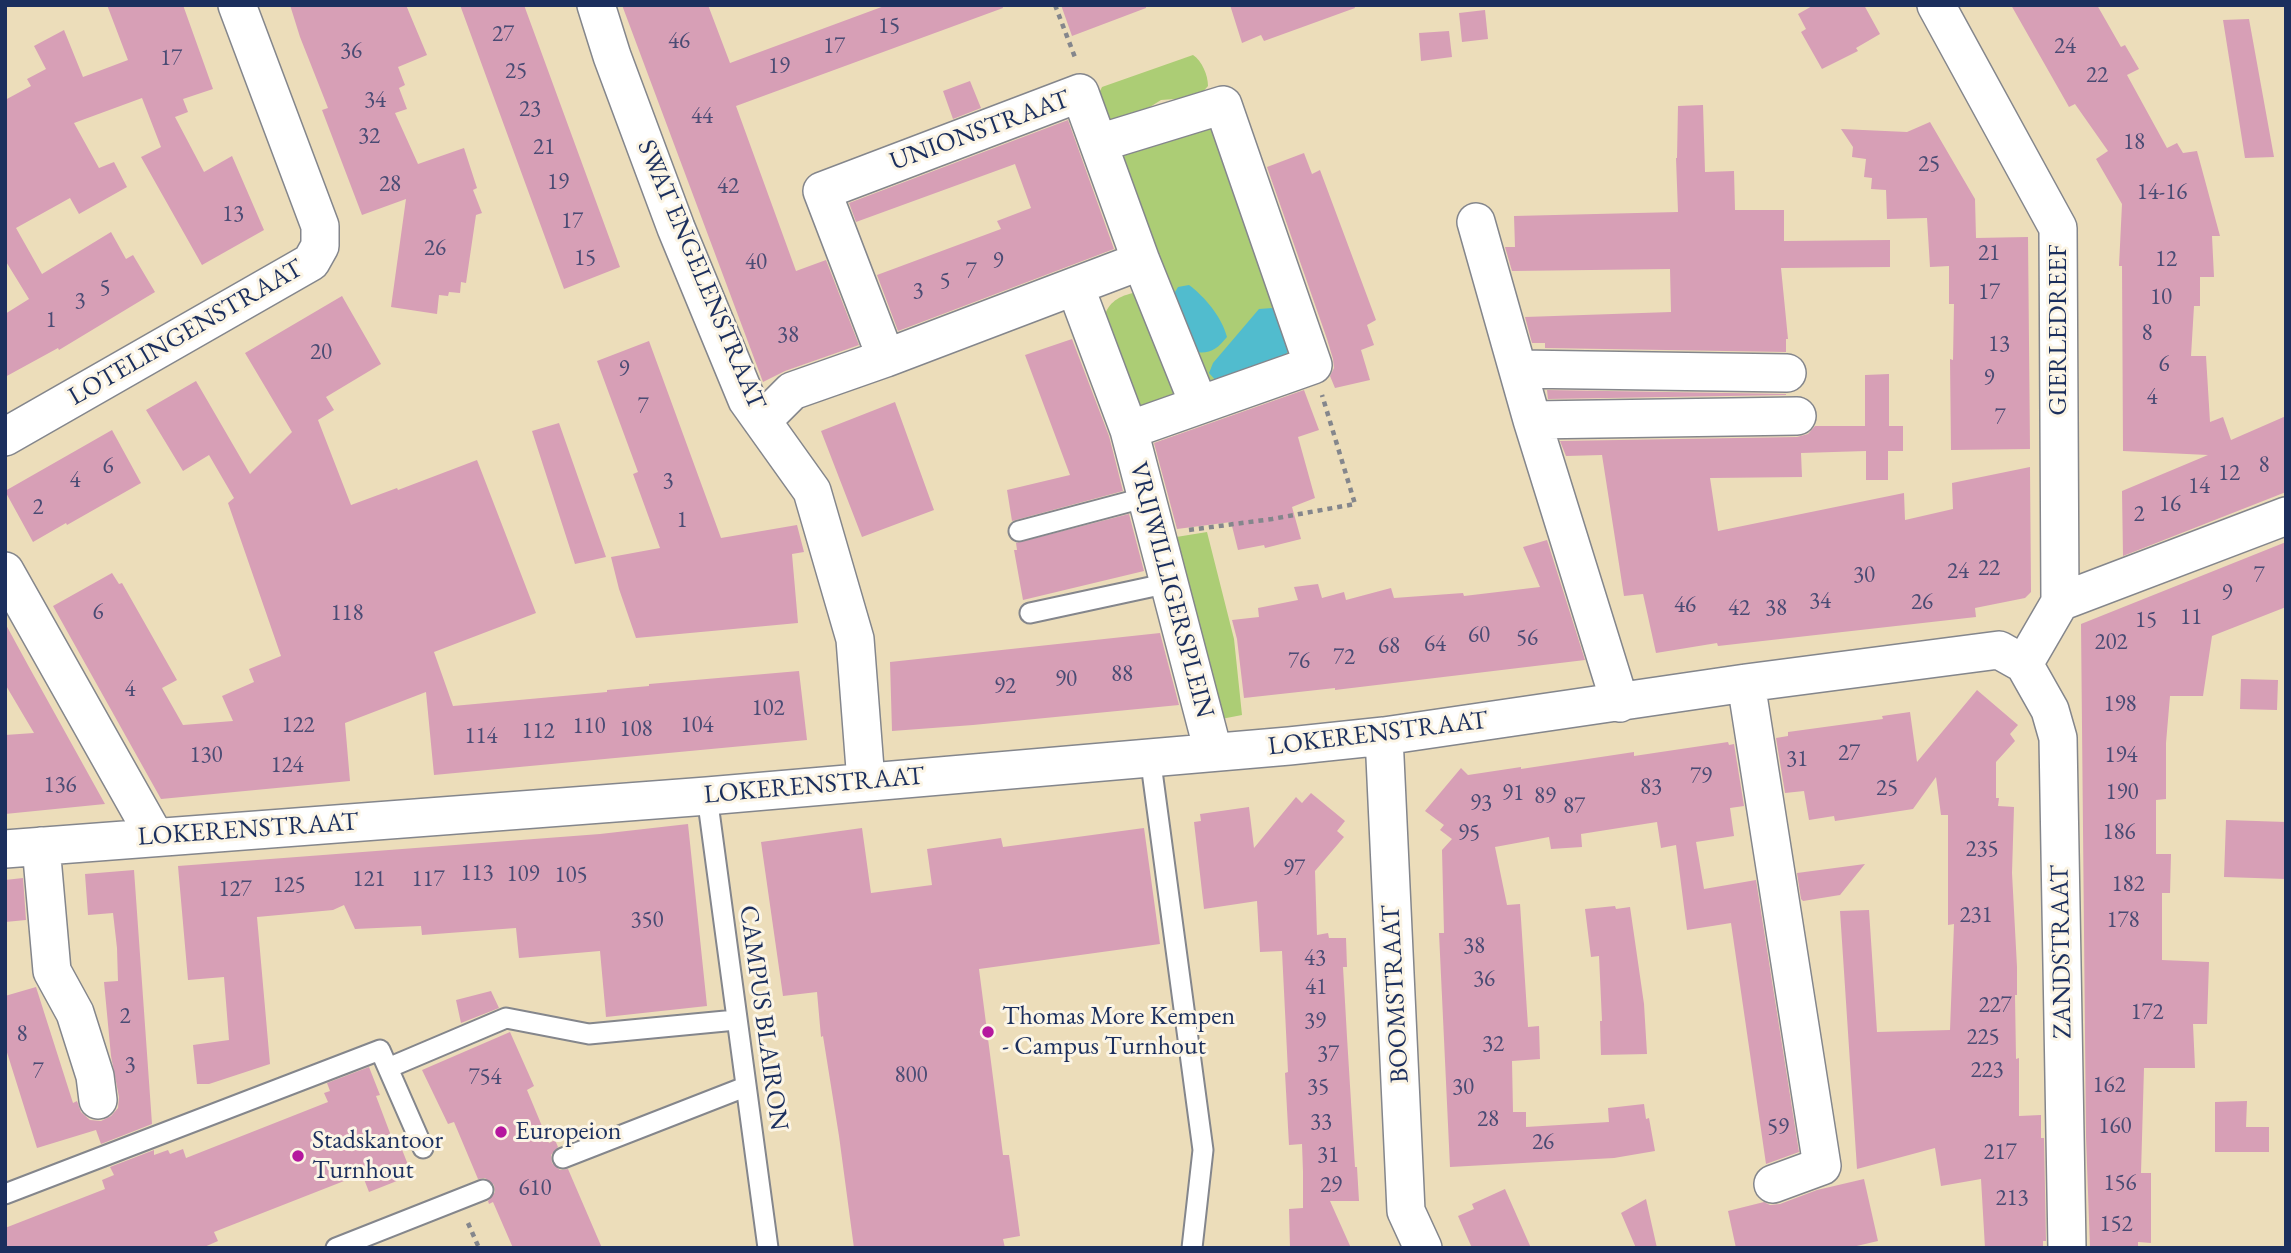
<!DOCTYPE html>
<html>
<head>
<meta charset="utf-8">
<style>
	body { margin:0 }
	#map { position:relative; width:2291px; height:1253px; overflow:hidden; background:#ecddba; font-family:"EB Garamond",serif }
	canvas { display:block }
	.frame { position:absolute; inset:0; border:7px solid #1b2f5e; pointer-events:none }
</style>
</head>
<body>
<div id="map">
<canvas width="2291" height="1253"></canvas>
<div class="frame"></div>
</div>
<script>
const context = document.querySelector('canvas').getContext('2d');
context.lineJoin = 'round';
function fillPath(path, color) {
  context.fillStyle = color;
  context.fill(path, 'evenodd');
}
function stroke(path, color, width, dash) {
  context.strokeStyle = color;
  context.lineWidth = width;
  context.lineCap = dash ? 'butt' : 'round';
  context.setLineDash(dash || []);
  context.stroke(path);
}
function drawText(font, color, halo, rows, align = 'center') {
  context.font = font + ' "EB Garamond",serif';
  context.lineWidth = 6;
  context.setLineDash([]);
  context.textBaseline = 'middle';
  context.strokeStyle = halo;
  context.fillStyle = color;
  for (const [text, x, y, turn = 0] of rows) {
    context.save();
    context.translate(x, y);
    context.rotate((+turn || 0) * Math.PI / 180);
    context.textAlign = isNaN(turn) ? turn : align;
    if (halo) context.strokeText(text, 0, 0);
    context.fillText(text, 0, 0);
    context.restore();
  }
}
fillPath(new Path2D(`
	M1193,55C1202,61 1208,75 1208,86L1201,94L1188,98L1161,100L1131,119L1114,125L1107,120L1099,93L1102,87Z
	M1190,123L1214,128L1291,356L1205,385L1122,155Z
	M1133,293L1140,294L1179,394L1146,408L1135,403L1103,321C1107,304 1116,297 1133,293Z
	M1207,532L1234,639L1242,715L1211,721L1164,539Z`), '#accd75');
fillPath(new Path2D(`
	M1189,285C1205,297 1222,317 1227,337C1217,349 1211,354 1195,352L1172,297L1178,287Z
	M1272,308L1281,314L1289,350L1282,360L1217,382L1209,373L1213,363L1259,309Z`), '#51bcce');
fillPath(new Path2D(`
	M107,5H183L213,89L183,99L188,112L175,117L204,172L232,156L264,230L202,265L141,157L161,147L142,98L74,123L99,168L114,162L127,187L79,214L70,198L16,228L42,274L111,232L126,259L133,255L155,292L59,350L58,348L5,377V314L29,299L5,260V100L31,86L27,79L46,69L34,46L64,30L83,77L128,60Z
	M290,5H406L427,55L398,67L405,85L399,88L407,109L395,113L418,164L464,148L477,188L473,190L482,213L476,215L466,283L461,282L460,293L449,292L448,296L439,295L437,314L391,307L406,199L362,215L322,110L328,108L300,37Z
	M460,5H524L620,267L564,289Z
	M622,5H708L730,63L887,5H1002L1003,8L736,106L796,271L826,260L859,345L785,371L763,382Z
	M1061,5H1146V8L1072,36Z
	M1230,5H1354L1355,8L1264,41L1261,35L1242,43Z
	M1814,5H1864L1880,34L1856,48L1858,51L1822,69L1801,32L1806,29L1798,14Z
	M2011,5H2097L2121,47L2125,45L2139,69L2127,75L2167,148L2177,143L2183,153L2197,151L2220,236H2212L2214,277H2200V306H2194L2191,356H2206L2210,422L2223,417L2231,440L2286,416V492L2123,556L2122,491L2208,455L2123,451L2122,266H2119L2122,204L2096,159L2108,151L2075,104L2069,107Z
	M1485,10L1488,39L1462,42L1459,13Z
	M2249,19L2274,157L2245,158L2223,20Z
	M1449,31L1452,57L1421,61L1419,33Z
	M970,81L981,108L953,119L943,91Z
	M1703,105L1705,172L1734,171L1735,210H1784V241L1890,240V267L1781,268L1788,339H1786V352L1545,348V343H1532L1525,317L1671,312L1670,269L1512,271L1505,247H1515L1514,216L1678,212L1676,158H1677L1678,106Z
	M1068,120L1114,249L898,331L877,275L1001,229L997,221L1031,208L1015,164L856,222L849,203Z
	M1930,122L1975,199L1976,238L2028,237L2030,449L1951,450L1950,359L1953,360L1954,304H1949V266L1930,267L1927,218L1887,219L1886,190L1871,189L1872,178L1864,177L1866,159L1852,157L1853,147L1841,129L1907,132Z
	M1304,153L1312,174L1320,170L1376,320L1367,325L1374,345L1361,350L1370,380L1335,388L1330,376L1334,368L1333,359L1327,339L1267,167Z
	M342,296L381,364L326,397L334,410L318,420L351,505L397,488L398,490L477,460L536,613L434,652L453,706L607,692V690L649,686V684L799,671L807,740L434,775L426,692L345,723L350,781L161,799L53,606L112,573L119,584L122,583L177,680L162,688L183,725L233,721L222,696L254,682L249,669L281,656L228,503L234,498L209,455L183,471L146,410L196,381L250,474L292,432L245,353Z
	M1072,339L1109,436L1123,491L1012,521L1007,490L1070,475L1025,355Z
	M649,341L721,538L797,525L804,552L792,554L798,623L636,638L619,589L611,557L660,548L633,474L638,472L597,361Z
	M1889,374V426H1903V451H1888V480H1866V451L1801,453L1802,477L1710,478L1718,531L1904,493L1905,520L1953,509L1952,483L2030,467L2031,592L2025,598L1975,608L1976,617L1718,646L1717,643L1656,653L1643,594L1624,596L1602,455L1566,456L1560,441L1797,437L1808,434L1815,426H1865V375Z
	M1304,390L1319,430L1298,437L1315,498L1292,507L1301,539L1265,548L1264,545L1238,550L1231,522L1177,529L1154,443Z
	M1547,390L1786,394V395L1548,399Z
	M895,402L934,510L862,537L821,431Z
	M559,423L606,557L575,564L532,431Z
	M112,430L141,483L67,525L66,523L33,542L5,491Z
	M1129,514L1144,571L1023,600L1014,550H1017L1016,543Z
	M1547,540L1585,660L1335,690V688L1244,698L1237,639L1232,620L1259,617L1258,608L1298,600L1294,587L1318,584L1322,598L1344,592L1346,600L1391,588L1394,598L1463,593L1464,596L1540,587L1523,547Z
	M2286,542V607L2212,636L2203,696H2170L2166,743V799L2156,800V854H2171L2170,893H2162V960L2209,962L2207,1024H2193L2195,1068H2144L2141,1173H2151V1243L2138,1242V1248H2090L2086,1137L2081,624Z
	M5,623L29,667L105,804L5,814V735L34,733L5,684Z
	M1160,633L1179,705L973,725L892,731L890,662Z
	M2241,679L2278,680L2277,710L2240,709Z
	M1977,690L2018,725L2010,734L2015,741L1996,762V798H1999L1998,806L2014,807L2012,873L2017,967V995H2015L2016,1059L2019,1058V1116L2041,1115V1138H2044L2046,1241H2043V1248H1985L1981,1179L1941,1186L1935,1148L1857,1169L1840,911L1869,910L1877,1032L1950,1030L1954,924L1948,925V815H1941L1936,777L1913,809L1835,821L1834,816L1809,820L1804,791L1785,793L1776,738L1788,736V732L1883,719L1882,716L1910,712L1917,762Z
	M1728,742L1729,745L1734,744L1744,806L1730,808L1734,836L1696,842L1704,889L1756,880L1799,1152L1766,1164L1731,923L1687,930L1676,845L1661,848L1657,822L1581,834L1582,847L1551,849L1549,837L1495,847L1507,905L1520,904L1528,1027L1539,1026L1540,1059L1512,1061L1513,1112H1526V1127L1609,1122L1608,1108L1644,1104L1646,1119L1649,1118L1655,1151L1614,1158L1450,1167L1439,933H1444L1442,850L1452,839L1440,830L1444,825L1425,811L1461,768L1468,775L1521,767V769L1634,752V756Z
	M1311,793L1345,821L1337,831L1344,837L1315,871L1317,935L1328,933L1329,938H1346L1347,967H1343L1347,1037L1355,1167H1357L1359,1201H1330L1351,1248H1290L1289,1209L1303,1208V1172L1302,1144L1289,1145L1285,1073L1288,1072L1282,951L1260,952L1257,901L1204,909L1194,822L1201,821L1200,814L1249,807L1254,848L1296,797L1302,803Z
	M2226,820L2286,822V879L2224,877Z
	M688,824L707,1006L606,1017L600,951L519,958L516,928L422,935L421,926L355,929L344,905L333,910L257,917L270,1064L209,1084H197L193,1045L229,1040L224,977L188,980L178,866L600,834Z
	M862,828L871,893L932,885L927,849L1001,838L1003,847L1144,828L1160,944L979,969L1003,1155H1009L1020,1236L1003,1239L1005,1248H854L839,1136L823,1036L821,1037L817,992L783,996L761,842Z
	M1865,864L1840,895L1803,901L1801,899L1797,873Z
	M134,870L152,1124L101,1144L96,1130L37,1148L5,1046V996L36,987L73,1103L77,1101L81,1112L90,1120L101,1121L111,1116L118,1108L119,1097L111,1056L104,982L118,981L117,948L113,913L88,915L85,874Z
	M23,878L26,920L5,922V880Z
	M1615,906L1616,909L1630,907L1644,1004L1647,1054L1601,1055L1600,1021H1602L1599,956L1591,957L1585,909Z
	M491,991L499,1008L461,1023L456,1000Z
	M510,1032L534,1086L527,1090L549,1143L555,1140L558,1147L551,1155L552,1163L560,1170L568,1169L602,1248H513L493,1202L489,1204L488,1201L495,1192L494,1185L485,1178L478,1179L454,1122L448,1124L422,1070Z
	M369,1067L380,1095L376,1096L396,1149L401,1147L412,1175L369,1192L362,1174L214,1232L218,1241L202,1248H5V1228L105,1189L102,1180L114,1175L110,1167L154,1150V1155L168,1150L170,1154L183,1149L186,1158L328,1102L324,1093L330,1091L327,1083Z
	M2247,1101L2246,1127H2269V1152H2215V1102Z
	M1864,1179L1878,1241L1848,1248H1736L1728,1211L1764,1202L1770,1205L1780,1204L1817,1190Z
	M1505,1189L1531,1248H1472L1458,1216L1474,1209L1472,1204Z
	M1646,1199L1657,1248H1636L1621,1213Z`), '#d79fb6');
const service = new Path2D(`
	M1019,531L1147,497
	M1030,613L1169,583
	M1150,756L1203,1150L1192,1248
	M707,796L768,1248
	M388,1068L506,1018L589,1034L736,1020
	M563,1158L745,1087
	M5,1194L380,1050L423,1148
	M336,1248L483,1190`);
const minor = new Path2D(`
	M596,5L612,56L676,228L747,400L812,491L855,639L866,782
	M1936,5L2058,228L2060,602
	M1099,143L1223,105L1313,365L1129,430
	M1476,222L1532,420L1620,703
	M1075,286L1129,430L1213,751
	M886,358L822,191L1080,93L1141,261L1199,405
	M1519,369L1787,373
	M1532,420L1797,416
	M762,421L792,391L886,358L1141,261
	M5,437L311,262L320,246V226L237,5
	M5,571L155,837
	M2024,664L2050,710L2058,738L2067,1248
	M1746,683L1822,1166L1773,1184
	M1384,736L1406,1211L1423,1248
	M41,846L52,971L75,1013L95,1076L98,1100
	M5,849L707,796L1289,746L1384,736L1746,683L1999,650L2024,664L2060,602L2286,516`);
stroke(service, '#84868c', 23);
stroke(minor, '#84868c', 40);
stroke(new Path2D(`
	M1055,5L1076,60
	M1189,530L1272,519L1355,504L1322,395
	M468,1223L479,1248`), '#84868c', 4.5, [5, 5]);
stroke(service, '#fff', 19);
stroke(minor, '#fff', 37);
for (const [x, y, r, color] of [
	[988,1032,7,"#b5179e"],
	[501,1132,7,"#b5179e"],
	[298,1156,7,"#b5179e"]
]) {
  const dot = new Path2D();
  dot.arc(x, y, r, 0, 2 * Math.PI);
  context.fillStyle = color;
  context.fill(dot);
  stroke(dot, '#fcf5e5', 2.5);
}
drawText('23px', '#4a4b74', null, [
	["15",889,27],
	["27",503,35],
	["46",679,42],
	["17",834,47],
	["24",2065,47],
	["36",351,52],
	["17",171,59],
	["19",779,67],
	["25",516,72],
	["22",2097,76],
	["34",375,101],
	["23",530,110],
	["44",702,117],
	["32",369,137],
	["18",2134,143],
	["21",544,148],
	["25",1929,165],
	["19",558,183],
	["28",390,185],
	["42",728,187],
	["14-16",2162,193],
	["13",233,215],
	["17",572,222],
	["26",435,249],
	["21",1989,254],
	["15",585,259],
	["12",2166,260],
	["9",998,262],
	["40",756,263],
	["7",971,272],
	["5",945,282],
	["5",105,289],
	["3",918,292],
	["17",1989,293],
	["10",2161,298],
	["3",80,302],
	["1",51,321],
	["8",2147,334],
	["38",788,336],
	["13",1999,345],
	["20",321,353],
	["6",2164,365],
	["9",624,370],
	["9",1989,379],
	["4",2152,398],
	["7",643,407],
	["7",2000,418],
	["8",2264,466],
	["6",108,467],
	["12",2229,474],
	["4",75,481],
	["3",668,482],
	["14",2199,487],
	["16",2170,505],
	["2",38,508],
	["2",2139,515],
	["1",682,521],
	["22",1989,569],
	["24",1958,572],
	["30",1864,576],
	["7",2259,576],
	["9",2227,594],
	["34",1820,602],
	["26",1922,603],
	["46",1685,606],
	["42",1739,609],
	["38",1776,609],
	["6",98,613],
	["118",347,614],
	["11",2191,618],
	["15",2146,621],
	["60",1479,636],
	["56",1527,639],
	["202",2111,643],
	["64",1435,645],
	["68",1389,647],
	["72",1344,658],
	["76",1299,662],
	["88",1122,675],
	["90",1066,680],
	["92",1005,687],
	["4",130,690],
	["198",2120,705],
	["102",768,709],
	["122",298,726],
	["104",697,726],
	["110",589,727],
	["108",636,730],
	["112",538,732],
	["114",481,737],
	["27",1849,754],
	["130",206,756],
	["194",2121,756],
	["31",1797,760],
	["124",287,766],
	["79",1701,777],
	["136",60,786],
	["83",1651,788],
	["25",1887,789],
	["190",2122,793],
	["91",1513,794],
	["89",1545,797],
	["93",1481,804],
	["87",1574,807],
	["186",2119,833],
	["95",1469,834],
	["235",1982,850],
	["97",1294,869],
	["113",477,874],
	["109",523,875],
	["105",571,876],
	["121",369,880],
	["117",428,880],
	["182",2128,885],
	["125",289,886],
	["127",235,890],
	["231",1976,916],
	["350",647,921],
	["178",2123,921],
	["38",1474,947],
	["43",1315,959],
	["36",1484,980],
	["41",1316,988],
	["227",1995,1006],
	["172",2147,1013],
	["2",125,1017],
	["39",1315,1022],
	["8",22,1035],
	["225",1983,1038],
	["32",1493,1045],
	["37",1328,1055],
	["3",130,1066],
	["223",1987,1071],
	["7",38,1072],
	["800",911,1076],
	["754",485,1078],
	["162",2109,1086],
	["35",1318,1088],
	["30",1463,1088],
	["28",1488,1120],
	["33",1321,1123],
	["160",2115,1127],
	["59",1778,1128],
	["26",1543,1143],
	["217",2000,1153],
	["31",1328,1156],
	["156",2120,1184],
	["29",1331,1186],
	["610",535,1189],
	["213",2012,1199],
	["152",2116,1225]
]);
drawText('26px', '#1b2f5e', '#fcf5e5', [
	["UNIONSTRAAT",980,131,-20],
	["SWAT ENGELENSTRAAT",701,275,67],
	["GIERLEDREEF",2059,330,-90],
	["LOTELINGENSTRAAT",186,333,-30],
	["VRIJWILLIGERSPLEIN",1171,590,75],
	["LOKERENSTRAAT",1378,734,-7],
	["LOKERENSTRAAT",814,786,-5],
	["LOKERENSTRAAT",248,830,-4],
	["ZANDSTRAAT",2062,952,-91],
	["BOOMSTRAAT",1396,994,-93],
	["CAMPUS BLAIRON",763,1018,82]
]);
drawText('26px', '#1b2f5e', '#fcf5e5', [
	["Thomas More Kempen",1002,1017],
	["- Campus Turnhout",1002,1047],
	["Europeion",515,1132],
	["Stadskantoor",312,1141],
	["Turnhout",312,1171]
], 'left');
</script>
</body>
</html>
